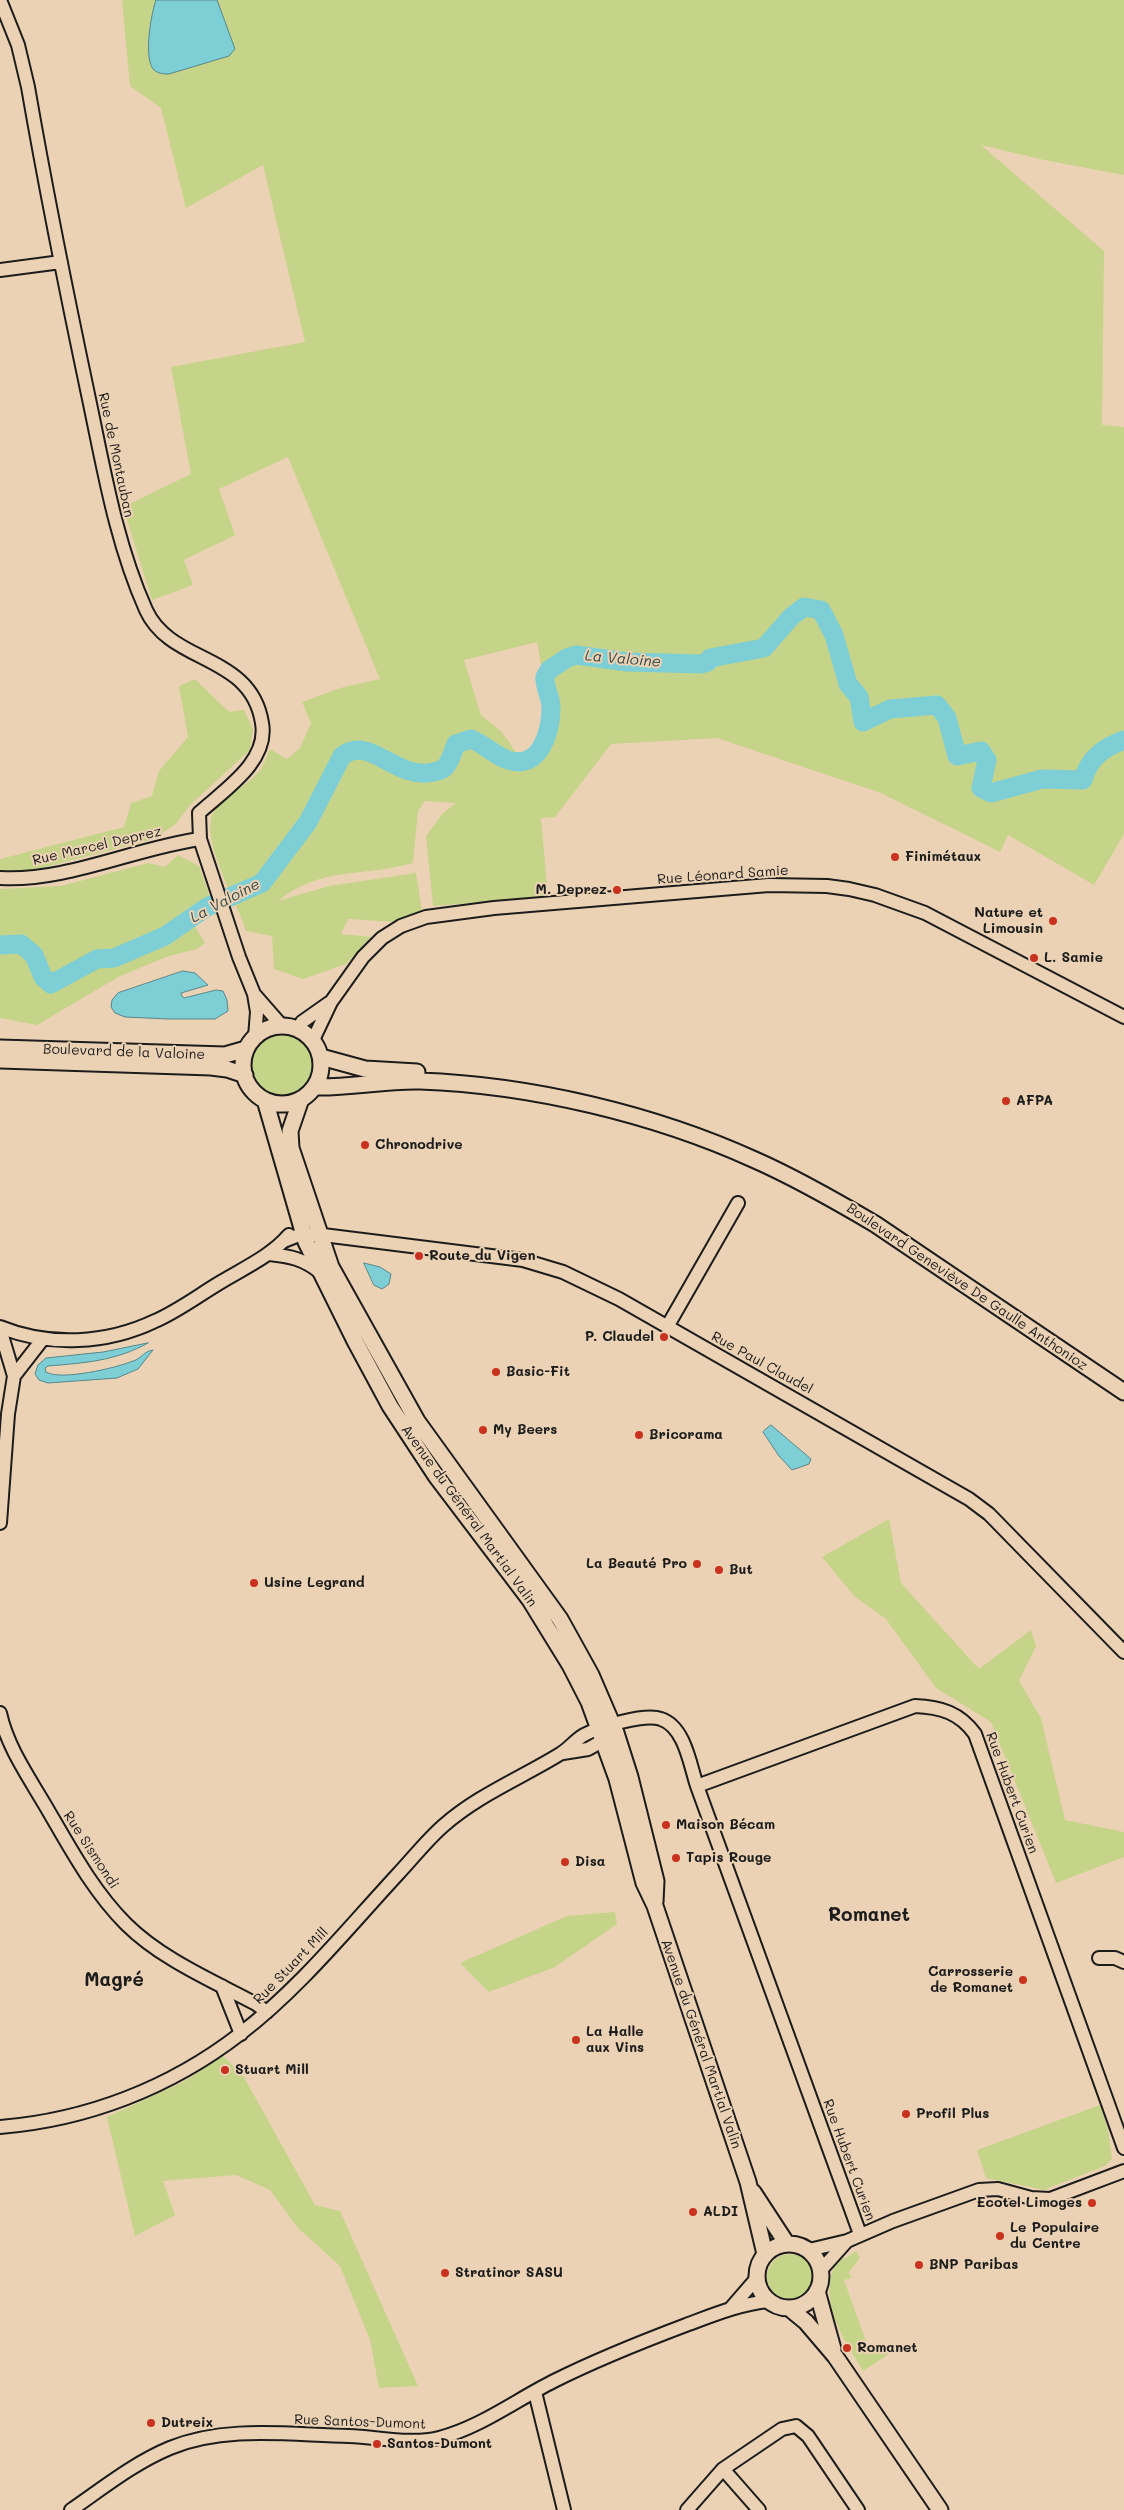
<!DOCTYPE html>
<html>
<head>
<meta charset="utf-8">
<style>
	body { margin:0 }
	canvas { display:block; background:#ecd2b4 }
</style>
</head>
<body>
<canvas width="1124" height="2510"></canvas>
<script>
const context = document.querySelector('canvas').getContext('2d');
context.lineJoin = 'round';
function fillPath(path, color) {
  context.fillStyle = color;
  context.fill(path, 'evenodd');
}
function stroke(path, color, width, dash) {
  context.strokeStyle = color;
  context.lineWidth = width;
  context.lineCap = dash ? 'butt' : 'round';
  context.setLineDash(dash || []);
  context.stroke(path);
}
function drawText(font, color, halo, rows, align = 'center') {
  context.font = font + ' Mali,sans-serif';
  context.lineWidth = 4;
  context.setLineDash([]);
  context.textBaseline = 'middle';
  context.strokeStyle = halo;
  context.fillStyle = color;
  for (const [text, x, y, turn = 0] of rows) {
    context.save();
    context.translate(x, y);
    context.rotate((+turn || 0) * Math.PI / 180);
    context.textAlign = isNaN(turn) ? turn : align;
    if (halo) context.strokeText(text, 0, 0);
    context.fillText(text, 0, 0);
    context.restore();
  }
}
fillPath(new Path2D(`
	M122,0H1124V175L1044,160L981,145L1104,251L1102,425L1124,427V834L1094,885L1008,835L1000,852L881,793L717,738L611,744L555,817L541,818L548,897L433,906L426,836L443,813L456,803L425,801L418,811L413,863C365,877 320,866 278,901L329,886L416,873L422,911L396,922L348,919L341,934L371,937L346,964L303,979L274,969L272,936L246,931C238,903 198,838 214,811C223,796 249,785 260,770C264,764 267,756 270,749L287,759L300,748L311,723L302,702L340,688L380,679L288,457L219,489L235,535L184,560L193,585L152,600L123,507L191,474L171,367L305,342L263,165L186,208L161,108L130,86ZM537,642L554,737L531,751L517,754L502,732L481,715L464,660Z
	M195,679L229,712L244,710L253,729L250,750L190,805L176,824L153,839L30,871H0V859L124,827L131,803L152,796L159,771L188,737L179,686Z
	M178,855L199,866L211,900L187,908L191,920L205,943L197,949L169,956L120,976L37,1025L0,1018V889L61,886L148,863L165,867Z
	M250 1064a33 33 0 1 1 66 0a33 33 0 1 1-66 0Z
	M889,1519L901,1583L979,1669L1031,1630L1036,1646L1019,1681L1041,1718L1065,1820L1124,1832V1857L1056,1883L991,1722L936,1688L886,1619L854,1596L822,1557Z
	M615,1912L617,1924L555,1967L489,1992L460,1963L567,1916Z
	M223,2056L244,2077L315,2205L340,2211L418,2386L379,2388L370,2340L340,2266L298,2228L270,2190L236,2175L163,2181L175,2215L135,2236L107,2117L183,2082Z
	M1100,2105L1108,2130L1112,2159L1105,2166L1044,2190L986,2178L977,2150Z
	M856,2251L860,2258L849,2272L851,2278L844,2280L868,2347L876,2345L879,2351L885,2348L892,2352L863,2371C843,2338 815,2298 838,2259L846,2258Z
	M767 2277a23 23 0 1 1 46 0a23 23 0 1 1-46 0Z`), '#c5d489');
const water = new Path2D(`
	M156,0H217L235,49L229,56L169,74C164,74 159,74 154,70C143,59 151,14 156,0Z
	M183,971L195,973L208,985L181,993L182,996L184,998L216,990L223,991L227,1000L228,1011L215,1019H168L125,1017L115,1013L111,1007L112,1000L118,993Z
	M364,1263L380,1267L391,1274L389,1284L382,1289L374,1285Z
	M148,1343C116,1361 84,1363 48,1366L45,1368L46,1372C61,1381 116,1368 133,1361C141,1359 144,1351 153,1350L138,1369L117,1378L48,1383L39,1380L35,1374L38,1365L46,1358L103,1352Z
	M771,1425L811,1459L809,1464L792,1470L779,1456L763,1432Z`);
fillPath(water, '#7ecfd5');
stroke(water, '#57878b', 1);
stroke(new Path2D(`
	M0,945L21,944L34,955L43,977L51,984L97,959L114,958L165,936L207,907L262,883L308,822L342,756C370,734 396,781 433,772C438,771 443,770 446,766C451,760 453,751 456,744L471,739C484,744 495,756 508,760C540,771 551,732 551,707C551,697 544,687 545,677L549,670L567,658L576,655L627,662L701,664L708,662L710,658L764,648L791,617L804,607L821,610L834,635L848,684L859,697L863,722L890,709L937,705L947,718L957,756L981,751L987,760L981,788L991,793L1042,779L1083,780C1089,758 1103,748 1124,740`), '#7ecfd5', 19);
const minor = new Path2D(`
	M0,0L18,45L28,87C46,191 67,295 89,399C104,470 116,543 146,610C171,665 251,653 262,723C269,762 224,790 199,813L200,839L239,957L254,994L257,1012L255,1037
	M0,270L61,262
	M0,878C66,882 135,848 200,839
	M254,994L282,1026
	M298,1029L302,1022L329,1003
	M313,1040L331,1002L363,957L382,938L401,926L426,917L494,908L769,885L827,886L849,889L875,895L925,913L1124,1017
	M284,1241L299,1235H323L523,1260L563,1272L619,1299L969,1499L989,1514L1124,1652
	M269,1254C290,1256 304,1259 321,1273
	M0,1327C49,1347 107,1344 155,1321C178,1311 199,1295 221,1282C244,1268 271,1256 289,1235
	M667,1327L738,1203
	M0,1329L14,1376
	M0,1523L8,1414L14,1376L42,1340
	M0,1713C7,1746 28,1776 45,1805C69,1846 92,1890 126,1924C161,1959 213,1981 256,2004L267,2012
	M563,1753L588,1749L611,1736
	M1099,1958H1115L1124,1962
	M222,1986L241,2034
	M0,2127C87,2120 170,2088 240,2034C299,1989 348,1928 398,1874C413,1858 427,1840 443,1826C478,1795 521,1778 560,1754C569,1749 575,1740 584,1735C599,1727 645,1713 661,1719C685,1727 690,1765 697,1786
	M860,2234L697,1786L915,1706C941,1707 960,1713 975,1734L1124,2148
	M809,2250L847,2241L893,2221L979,2190L998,2189L1031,2198L1050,2199L1124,2171
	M821,2270L847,2241
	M731,2308L757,2278
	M535,2392L564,2510
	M723,2469L759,2510
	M71,2510C103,2488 134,2463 170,2448C226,2425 290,2435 349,2436C379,2437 410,2445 439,2438C481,2427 516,2400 554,2381C596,2360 641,2342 686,2325C713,2315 739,2304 769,2301
	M687,2510L723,2469L782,2429L796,2426L808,2436L858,2510`);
const major = new Path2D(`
	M243 1065a39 39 0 1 1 78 0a39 39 0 1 1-78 0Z
	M0,1048L225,1055L246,1049
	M321,1057L365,1069L417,1072
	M0,1060L211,1067L227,1069L245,1075
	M315,1087C350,1088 385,1080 420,1081C531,1085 654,1114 755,1160C796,1178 836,1201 875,1224L1124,1392
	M301,1099L290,1131L291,1148L331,1267L417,1421L560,1619L591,1675L616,1733L630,1777L656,1881L655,1902
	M265,1100L306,1242L355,1341L390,1406L436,1476L530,1600L570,1665L589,1702L617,1779L644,1883L655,1906L748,2182L765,2254
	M753,2192L787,2244
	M757 2276a32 32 0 1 1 64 0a32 32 0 1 1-64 0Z
	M817,2291L833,2349
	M789,2308L806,2322L835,2356L940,2510`);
stroke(minor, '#1c1c1c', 16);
stroke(major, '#1c1c1c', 19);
stroke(minor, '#ecd2b4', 12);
stroke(major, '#ecd2b4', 15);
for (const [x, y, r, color] of [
	[895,857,5,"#c8321e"],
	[617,890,5,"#c8321e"],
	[1053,921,5,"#c8321e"],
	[1034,958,5,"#c8321e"],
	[1006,1101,5,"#c8321e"],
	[365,1145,5,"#c8321e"],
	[419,1256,5,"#c8321e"],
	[664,1337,5,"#c8321e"],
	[496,1372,5,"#c8321e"],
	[483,1430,5,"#c8321e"],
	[639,1435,5,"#c8321e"],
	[697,1564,5,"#c8321e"],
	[719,1570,5,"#c8321e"],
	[254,1583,5,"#c8321e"],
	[666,1825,5,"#c8321e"],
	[676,1858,5,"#c8321e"],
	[565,1862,5,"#c8321e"],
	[1023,1980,5,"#c8321e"],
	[576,2040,5,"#c8321e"],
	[225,2070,5,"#c8321e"],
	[906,2114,5,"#c8321e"],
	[1092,2203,5,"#c8321e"],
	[693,2212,5,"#c8321e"],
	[1000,2236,5,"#c8321e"],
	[919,2265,5,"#c8321e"],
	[445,2273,5,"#c8321e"],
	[847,2348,5,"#c8321e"],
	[151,2423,5,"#c8321e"],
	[377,2444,5,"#c8321e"]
]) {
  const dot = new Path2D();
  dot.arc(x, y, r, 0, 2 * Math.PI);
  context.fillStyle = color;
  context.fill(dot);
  stroke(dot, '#ecd2b4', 2);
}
drawText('14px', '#1c1c1c', '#ecd2b4', [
	["Rue de Montauban",116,455,78],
	["Rue Marcel Deprez",97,846,-13],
	["Rue Léonard Samie",723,875,-4],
	["Boulevard de la Valoine",124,1052,2],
	["Boulevard Geneviève De Gaulle Anthonioz",967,1287,34],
	["Rue Paul Claudel",762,1363,29],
	["Avenue du Général Martial Valin",469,1516,54],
	["Rue Hubert Curien",1012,1793,70],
	["Rue Sismondi",91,1850,57],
	["Rue Stuart Mill",291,1966,-46],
	["Avenue du Général Martial Valin",701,2044,71],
	["Rue Hubert Curien",849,2160,70],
	["Rue Santos-Dumont",360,2422,2]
]);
drawText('bold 14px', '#1c1c1c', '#ecd2b4', [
	["Finimétaux",905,857],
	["M. Deprez",607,890,"right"],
	["Nature et",1043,913,"right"],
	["Limousin",1043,929,"right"],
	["L. Samie",1044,958],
	["AFPA",1016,1101],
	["Chronodrive",375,1145],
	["Route du Vigen",429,1256],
	["P. Claudel",654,1337,"right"],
	["Basic-Fit",506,1372],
	["My Beers",493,1430],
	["Bricorama",649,1435],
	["La Beauté Pro",687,1564,"right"],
	["But",729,1570],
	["Usine Legrand",264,1583],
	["Maison Bécam",676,1825],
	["Tapis Rouge",686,1858],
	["Disa",575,1862],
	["Carrosserie",1013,1972,"right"],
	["de Romanet",1013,1988,"right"],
	["La Halle",586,2032],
	["aux Vins",586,2048],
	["Stuart Mill",235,2070],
	["Profil Plus",916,2114],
	["Ecotel Limoges",1082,2203,"right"],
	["ALDI",703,2212],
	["Le Populaire",1010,2228],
	["du Centre",1010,2244],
	["BNP Paribas",929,2265],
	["Stratinor SASU",455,2273],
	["Romanet",857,2348],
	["Dutreix",161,2423],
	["Santos-Dumont",387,2444]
], 'left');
drawText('italic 15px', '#34494a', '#ecd2b4', [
	["La Valoine",623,659,5],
	["La Valoine",225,901,-28]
]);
drawText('bold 19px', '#1c1c1c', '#ecd2b4', [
	["Romanet",869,1915],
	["Magré",114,1980]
]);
</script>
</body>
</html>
